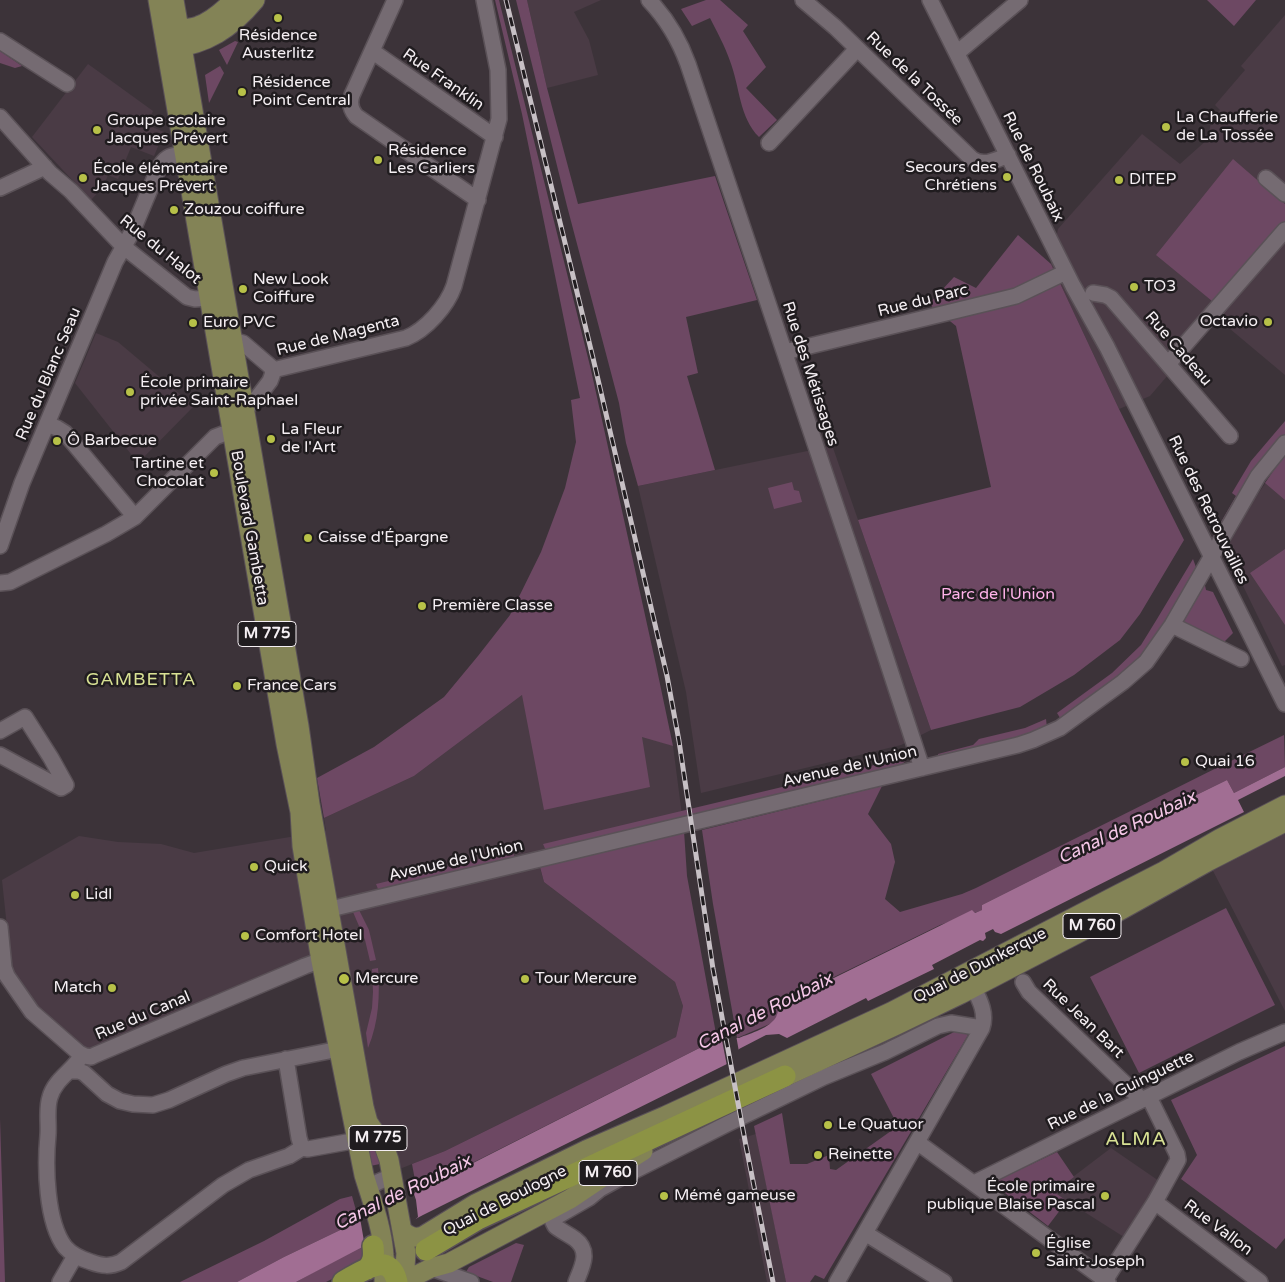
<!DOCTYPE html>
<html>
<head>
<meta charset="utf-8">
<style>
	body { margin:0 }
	canvas { display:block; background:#3c3339 }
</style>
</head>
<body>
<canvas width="1285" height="1282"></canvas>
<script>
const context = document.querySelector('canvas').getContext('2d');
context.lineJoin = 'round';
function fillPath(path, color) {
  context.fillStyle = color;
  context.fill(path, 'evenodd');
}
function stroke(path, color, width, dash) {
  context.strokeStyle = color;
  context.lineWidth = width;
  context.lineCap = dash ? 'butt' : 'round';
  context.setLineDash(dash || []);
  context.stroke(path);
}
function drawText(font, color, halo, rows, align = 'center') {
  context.font = font + ' "Varela Round",sans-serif';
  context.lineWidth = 5;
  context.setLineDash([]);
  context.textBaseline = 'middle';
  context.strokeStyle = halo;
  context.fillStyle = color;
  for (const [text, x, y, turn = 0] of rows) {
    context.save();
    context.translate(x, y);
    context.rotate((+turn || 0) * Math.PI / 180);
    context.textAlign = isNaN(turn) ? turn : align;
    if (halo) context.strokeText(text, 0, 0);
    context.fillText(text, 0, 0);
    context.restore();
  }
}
fillPath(new Path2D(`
	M527,0H601L574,12L589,40L598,75L547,88Z
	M1285,15V375L1217,318L1150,396L1119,409L1051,264L1058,229L1142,134L1180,164L1208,139L1211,122L1220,110L1215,105L1245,70L1241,66Z
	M88,64L153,111L149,120L150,124L152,125V127L164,132L154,156L131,147L118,179L108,175L103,187L91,200L32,137Z
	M96,333L118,342L194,406L138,463L75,383Z
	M832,445L931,730L901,745L701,793L686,692L638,486L817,449Z
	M1285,454V665L1282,666L1229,557L1228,546L1254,500Z
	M522,695L673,746L684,831L540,868L544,882L675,982L683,1006L676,1037L445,1151L397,1170L373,1124L340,952L92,1051L81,1049L35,1011L12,974L2,880L79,836L118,842L161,844L194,853L326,831L324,818L414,776Z
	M1285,829V1011L1210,865Z
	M756,1134L771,1207L786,1282H767L739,1139Z
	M1111,1148L1159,1181L1124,1237L1053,1192Z`), '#4a3b45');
fillPath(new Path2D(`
	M495,0H499L591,370L656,665L673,746L642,737L650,787L544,810L522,695L414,776L324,818L317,778L374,747L444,697L478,656L510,615L541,552L565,488L576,442L571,400L580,398L522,114Z
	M516,0H527L547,88L578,204L715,176L757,300L686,317L698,373L687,376L715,470L638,486L626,443L619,403L567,206Z
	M706,0H720L748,25L743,31L766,67L746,88L777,120L759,137C739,117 740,87 730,61C725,46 717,32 710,18L692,26L681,9Z
	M1207,0H1256L1234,26Z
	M235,41L238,42L227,65L219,50Z
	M0,51L22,66L15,68L0,63Z
	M220,66L224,73L209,103L205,75Z
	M1233,159L1285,204V221L1212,301L1156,255Z
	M1018,235L1051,264L1119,409L1184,540L1140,614L1120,640L1074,675L1020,707L931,730L858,520L991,487L956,326L929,304L954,277L976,288Z
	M1285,421V435L1271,450L1219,534L1217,529L1236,496L1232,493L1251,461Z
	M1285,454V500L1265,483Z
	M792,482L794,490L799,491L802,502L774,509L768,488Z
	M1285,549V625L1250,573Z
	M1193,559L1197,570L1177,606L1136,666L1062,721L1057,713L1112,673L1141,645L1157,619Z
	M1204,581L1206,590L1213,592L1233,633L1221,645L1181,622Z
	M1046,719L1047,728L1028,737L938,758V754L973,745L979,739L1025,728Z
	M1284,735L1285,767L1234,793L1227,780L1176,805L1177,807L982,905L983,910L980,911L940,925L779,1004L777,1016L772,1023L737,1038L713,904L702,830L882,786L868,814L891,844L895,862L885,899L900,912L962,894L976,888C1079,837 1181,785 1284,735Z
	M908,757V759L896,769L547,853L543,844Z
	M684,831L687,876L717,1039L417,1191L412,1164L445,1151L676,1037L683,1006L675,982L544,882L540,867Z
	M513,851L515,860L454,875L429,877L378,889L376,884Z
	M1226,908L1275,1005L1139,1073L1090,977Z
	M359,910L369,930L376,960L370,961L365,940L353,912Z
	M378,968C380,995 379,1022 368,1048L366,1033L372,1008L373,992L372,969Z
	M960,1029L968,1035L824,1279L815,1275L810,1282H786L754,1126L782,1113L790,1164H807L829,1155L830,1169L836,1170L898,1126L871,1074Z
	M1285,1046V1238L1276,1249L1181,1179L1197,1155L1171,1100Z
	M0,1119L5,1282H0Z
	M362,1129L385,1163L370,1166Z
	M1057,1152L1074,1177L1054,1192L1067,1201L1048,1226L992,1183Z
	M352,1196L359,1221L284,1257L237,1282H180L264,1241L340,1199Z
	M516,1243L524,1245L511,1282H493L466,1272L469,1267Z
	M362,1246L364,1259L358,1266L326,1282H296Z`), '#6d4863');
fillPath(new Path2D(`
	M1285,767V776L1238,800L1244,812L1001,934L995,932L993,929L985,933L986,938L983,941L980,940L932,965L934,969L868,1001L866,998L787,1038L779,1034L766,1035L739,1049L736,1052L731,1062L423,1215L296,1282H237L284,1257L359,1221L725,1035L736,1038H739C751,1033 770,1028 776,1017C778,1013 778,1009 779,1005L972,910L975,913L982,910V905L1177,807L1176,805L1227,780L1234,793Z`), '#a16e93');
fillPath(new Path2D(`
	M725,1033L736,1035L739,1052L732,1063L727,1066L721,1035Z
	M413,1191L416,1200L418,1217L410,1224L392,1201Z
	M388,1203L393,1233L365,1247L360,1218Z`), '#3c3339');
const minor = new Path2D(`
	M395,0L352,95C349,103 351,110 356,116L478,200
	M649,0C667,19 679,39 688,64L857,569L922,768
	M803,0L835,27L972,159C984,167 996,160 1008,155
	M930,0L1073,286L1107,347L1285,704
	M0,41L67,84
	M372,51L495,137
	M957,53L1020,0
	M0,117L50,173L71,191L124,247L187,297L195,299L220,297
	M769,143L857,49
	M1266,178L1285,194
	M0,188L45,167
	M1093,293L1105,295L1111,298L1230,436
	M233,340L243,343L271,367L273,373L270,381L254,402L249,405L244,406
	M785,352L1008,298L1016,296L1066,272
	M1168,364L1285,230
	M273,370L406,338C426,330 447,306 454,286L499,119L498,70L484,0
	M47,424L57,428L65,433L135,517
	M0,546L22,483L115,262L132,232L158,170C167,151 176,157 194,151
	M0,583L10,582L106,534L135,517L215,437L223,434L243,430
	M1172,625L1241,659
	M0,731L25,717L51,758L66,785L61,788L0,755
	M318,912L1018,745L1033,740L1060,728L1123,682L1146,662L1172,625L1258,476L1285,443
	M0,927L4,968L7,976L32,1012L79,1053L85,1056L91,1057L95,1055L305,966L316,962L331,959
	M1023,982L1029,992L1142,1100
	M82,1055C73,1071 55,1079 50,1097C46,1109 49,1123 48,1135C45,1166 46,1222 65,1247C72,1255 81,1259 91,1262C102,1266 110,1267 121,1262L223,1185L249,1170L289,1156L302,1148
	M286,1059L299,1138L302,1148
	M69,1071H79L84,1073L107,1094L120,1101L133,1104L153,1105L169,1100L226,1074L243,1068L339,1049
	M917,1142L1108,1282
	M302,1148L308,1149L358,1140
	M974,1183L1239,1052L1285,1032
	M368,1188L378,1182L392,1176
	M1155,1202L1260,1282
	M865,1233L944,1282
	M431,1268L471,1282
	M60,1282L75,1256
	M576,1282C582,1267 591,1251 575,1239C568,1234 561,1231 555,1226L553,1222L556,1217L589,1198L600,1189L620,1178L727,1124L824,1077L885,1052L938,1026L951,1023L982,1028
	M837,1282L982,1028C988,1010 976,994 969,978
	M1104,1282L1155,1202L1178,1160L1177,1154L1149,1097`);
const major = new Path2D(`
	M158,0L286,744L300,812L302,846L321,961L364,1175C372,1201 382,1227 384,1255C385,1264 384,1273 384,1282
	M174,0L299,726L310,804L364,1107L368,1122L384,1146L389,1160L406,1253L404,1282
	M167,32C177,30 188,29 198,26C212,21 224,10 234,0
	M170,49C207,44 231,29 255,0
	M772,1083L895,1026L961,994L1094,925L1209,861L1285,822
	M402,1230C408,1236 414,1239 423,1236L475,1204L586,1150L665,1116L891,1012L1119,894L1164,871L1219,839L1285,805
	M403,1282L431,1268L449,1263L570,1199L619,1166L643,1151`);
const highway = new Path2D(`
	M426,1250L478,1219L785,1076
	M367,1269C374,1262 374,1255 373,1246
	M343,1282C361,1272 390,1249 397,1282`);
stroke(minor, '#5a5157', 18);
stroke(major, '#5a5157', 21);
stroke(highway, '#5a5157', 24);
stroke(minor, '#756b72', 15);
stroke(major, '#838356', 19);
stroke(highway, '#8c9344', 21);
const rail = new Path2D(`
	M506,0L593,358L667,676L679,741L713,969L746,1146L773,1282`);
stroke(rail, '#c7c0c5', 5);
stroke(rail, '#201c1f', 3, [9]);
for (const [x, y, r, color] of [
	[278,18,5,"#b7c148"],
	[242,92,5,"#b7c148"],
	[1166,127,5,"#b7c148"],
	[97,130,5,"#b7c148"],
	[378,160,5,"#b7c148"],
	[1007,177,5,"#b7c148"],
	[83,178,5,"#b7c148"],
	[1119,180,5,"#b7c148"],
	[174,210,5,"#b7c148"],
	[1134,287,5,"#b7c148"],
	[243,289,5,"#b7c148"],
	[1268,322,5,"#b7c148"],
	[193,323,5,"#b7c148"],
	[130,392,5,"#b7c148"],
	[271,439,5,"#b7c148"],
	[57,441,5,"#b7c148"],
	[214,473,5,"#b7c148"],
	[308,538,5,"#b7c148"],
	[422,606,5,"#b7c148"],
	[237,686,5,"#b7c148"],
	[1185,762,5,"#b7c148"],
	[254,867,5,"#b7c148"],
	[75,895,5,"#b7c148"],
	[245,936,5,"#b7c148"],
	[344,979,6,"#b7c148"],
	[525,979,5,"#b7c148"],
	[112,988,5,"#b7c148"],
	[828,1125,5,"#b7c148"],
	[818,1155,5,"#b7c148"],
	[664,1196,5,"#b7c148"],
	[1105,1196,5,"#b7c148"],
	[1036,1253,5,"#b7c148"]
]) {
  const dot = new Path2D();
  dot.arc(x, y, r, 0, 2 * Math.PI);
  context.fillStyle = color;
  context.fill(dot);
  stroke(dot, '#201c1f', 2);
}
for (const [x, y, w] of [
	[267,634,58],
	[1092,926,58],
	[378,1138,58],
	[608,1173,58]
]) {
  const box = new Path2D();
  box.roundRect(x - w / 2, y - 12.5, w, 25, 4);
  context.fillStyle = '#201c1f';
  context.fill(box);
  stroke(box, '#f5eff3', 1);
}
drawText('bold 15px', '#f5eff3', null, [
	["M 775",267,634],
	["M 760",1092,926],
	["M 775",378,1138],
	["M 760",608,1173]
]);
drawText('16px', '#f5eff3', '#201c1f', [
	["Résidence",278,36,"center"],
	["Austerlitz",278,54,"center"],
	["Résidence",252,83],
	["Point Central",252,101],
	["La Chaufferie",1176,118],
	["de La Tossée",1176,136],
	["Groupe scolaire",107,121],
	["Jacques Prévert",107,139],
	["Résidence",388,151],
	["Les Carliers",388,169],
	["Secours des",997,168,"right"],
	["Chrétiens",997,186,"right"],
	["École élémentaire",93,169],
	["Jacques Prévert",93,187],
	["DITEP",1129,180],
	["Zouzou coiffure",184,210],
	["New Look",253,280],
	["Coiffure",253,298],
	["TO3",1144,287],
	["Octavio",1258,322,"right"],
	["Euro PVC",203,323],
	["École primaire",140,383],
	["privée Saint-Raphael",140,401],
	["La Fleur",281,430],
	["de l'Art",281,448],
	["Ô Barbecue",67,441],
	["Tartine et",204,464,"right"],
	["Chocolat",204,482,"right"],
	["Caisse d'Épargne",318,538],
	["Première Classe",432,606],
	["France Cars",247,686],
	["Quai 16",1195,762],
	["Quick",264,867],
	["Lidl",85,895],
	["Comfort Hotel",255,936],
	["Mercure",355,979],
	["Tour Mercure",535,979],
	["Match",102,988,"right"],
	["Le Quatuor",838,1125],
	["Reinette",828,1155],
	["École primaire",1095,1187,"right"],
	["publique Blaise Pascal",1095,1205,"right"],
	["Mémé gameuse",674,1196],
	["Église",1046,1244],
	["Saint-Joseph",1046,1262]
], 'left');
drawText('16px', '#f5eff3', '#201c1f', [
	["Rue de la Tossée",914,79,44],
	["Rue Franklin",443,80,35],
	["Rue de Roubaix",1033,167,64],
	["Rue du Halot",160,250,39],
	["Rue du Parc",923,301,-14],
	["Rue de Magenta",338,336,-14],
	["Rue Cadeau",1178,349,49],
	["Rue du Blanc Seau",49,374,-67],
	["Rue des Métissages",810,374,72],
	["Rue des Retrouvailles",1208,510,64],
	["Boulevard Gambetta",249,528,80],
	["Avenue de l'Union",850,767,-13],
	["Avenue de l'Union",456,861,-13],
	["Quai de Dunkerque",980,966,-27],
	["Rue du Canal",143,1016,-23],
	["Rue Jean Bart",1083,1019,44],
	["Rue de la Guinguette",1121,1091,-26],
	["Quai de Boulogne",505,1201,-27],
	["Rue Vallon",1218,1228,37]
]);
drawText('16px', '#feb2e9', '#201c1f', [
	["Parc de l'Union",998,595]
]);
context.letterSpacing = '1px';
drawText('18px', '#d9e294', '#201c1f', [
	["GAMBETTA",141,680]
]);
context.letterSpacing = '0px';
drawText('italic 18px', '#f6c8e8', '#201c1f', [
	["Canal de Roubaix",1127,828,-25],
	["Canal de Roubaix",765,1012,-27],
	["Canal de Roubaix",403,1193,-26]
]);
context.letterSpacing = '1px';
drawText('19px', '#d9e294', '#201c1f', [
	["ALMA",1136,1140]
]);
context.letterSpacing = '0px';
</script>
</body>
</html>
